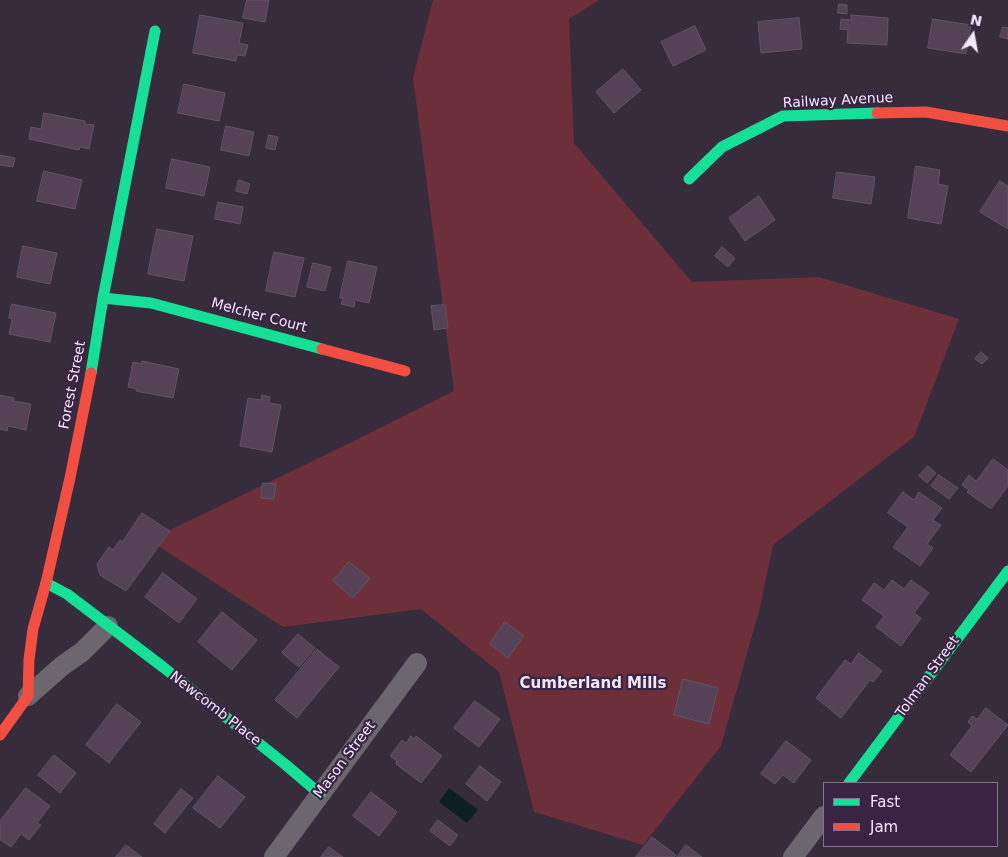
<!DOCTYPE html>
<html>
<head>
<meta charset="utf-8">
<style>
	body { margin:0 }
	#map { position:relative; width:1008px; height:857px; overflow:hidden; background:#372c3c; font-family:"DejaVu Sans",sans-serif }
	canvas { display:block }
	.legend { position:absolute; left:823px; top:782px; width:175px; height:65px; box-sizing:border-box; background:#392543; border:1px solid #84738d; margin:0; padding:6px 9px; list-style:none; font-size:15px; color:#f4e7fb }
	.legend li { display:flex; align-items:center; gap:10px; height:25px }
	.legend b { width:25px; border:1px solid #84738d }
	.north { position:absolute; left:948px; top:10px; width:50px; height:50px; -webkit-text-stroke:4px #392543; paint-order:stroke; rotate:12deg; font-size:14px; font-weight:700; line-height:20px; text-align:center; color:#f4e7fb }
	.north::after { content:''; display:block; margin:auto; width:18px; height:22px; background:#f4e7fb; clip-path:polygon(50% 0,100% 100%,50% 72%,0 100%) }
</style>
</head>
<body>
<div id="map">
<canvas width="1008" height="857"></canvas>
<ul class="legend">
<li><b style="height:6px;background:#16e098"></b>Fast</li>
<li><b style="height:6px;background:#f24e42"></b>Jam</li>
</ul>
<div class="north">N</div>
</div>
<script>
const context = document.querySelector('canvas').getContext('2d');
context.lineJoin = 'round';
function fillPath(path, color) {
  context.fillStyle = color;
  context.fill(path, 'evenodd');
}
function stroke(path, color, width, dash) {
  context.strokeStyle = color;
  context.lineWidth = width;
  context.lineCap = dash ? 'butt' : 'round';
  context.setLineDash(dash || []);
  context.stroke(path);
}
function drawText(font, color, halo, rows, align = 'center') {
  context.font = font + ' "DejaVu Sans",sans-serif';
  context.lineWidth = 4.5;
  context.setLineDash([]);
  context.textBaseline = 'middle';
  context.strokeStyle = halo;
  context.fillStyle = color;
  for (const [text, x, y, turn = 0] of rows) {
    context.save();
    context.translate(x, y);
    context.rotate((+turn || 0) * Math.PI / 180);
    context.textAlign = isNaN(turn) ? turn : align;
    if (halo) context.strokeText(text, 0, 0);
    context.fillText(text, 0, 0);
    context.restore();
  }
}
fillPath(new Path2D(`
	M433,0H599L569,19L574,143L692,282L819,277L959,319L914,437L773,545L760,607L721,746L643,845L534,812L499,672L421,609L283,627L149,540L350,443L454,391L413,78Z`), '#6d2f39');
fillPath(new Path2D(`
	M449,788L478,810L467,823L439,802Z`), '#0c1f21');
const building = new Path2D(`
	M247,0H269L265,22L243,18Z
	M839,4L847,5V14L838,13Z
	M200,15L243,23L239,43L248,45L245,56L237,55L236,61L193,53Z
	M851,15L888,18L887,45L847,43L848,30L840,29L841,19L851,20Z
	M799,18L802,49L761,53L758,22Z
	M933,19L971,25L966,54L928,48Z
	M695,26L706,50L673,66L661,42Z
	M1003,27L1008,28V39L1000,37Z
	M623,69L641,90L614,113L596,92Z
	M184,84L225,93L219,121L178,113Z
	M44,113L85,121V124L94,125L89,149L80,147L79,150L29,139L31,127L41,129Z
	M226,126L254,132L249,156L221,150Z
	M269,135L278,137L275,150L266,148Z
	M0,155L15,158L13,167L0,165Z
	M172,159L210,167L204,196L166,188Z
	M916,166L940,170L938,184L948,186L941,224L908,218Z
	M44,171L82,180L75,209L37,201Z
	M837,172L875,177L871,204L833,198Z
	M239,180L250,184L247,194L236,191Z
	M1000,181L1008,186V229L980,212Z
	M759,196L775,220L745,241L729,218Z
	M218,202L243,207L240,224L215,219Z
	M157,229L193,236L184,281L148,274Z
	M23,246L57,253L50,284L17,277Z
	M722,247L735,258L728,267L715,256Z
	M274,252L304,258L295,297L266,291Z
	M348,261L377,267L369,303L355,300L354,307L341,304L343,298H340Z
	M313,263L331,267L325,291L307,287Z
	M12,304L56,313L50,342L9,334L12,319L9,318Z
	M445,305L448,328L434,330L431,306Z
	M981,352L988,358L982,364L975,359Z
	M142,361L179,369L173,398L136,391L137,389L128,387L133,362L142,364Z
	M0,395L14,398L13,401L31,404L26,430L8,426L7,431L0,429Z
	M262,395L270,397L269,403L281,405L272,452L240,446L248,398L261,400Z
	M993,459L1008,470V486L991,509L967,492L969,490L962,485L969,475L976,481Z
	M928,466L936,473L927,483L919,476Z
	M939,475L958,488L949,499L931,486Z
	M263,483L276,484L274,499L261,498Z
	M903,492L914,500L919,492L942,508L933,520L941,525L927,544L933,548L920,566L893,547L908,527L888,513Z
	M142,513L170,531L126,591L100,575L97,564L109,547L113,550L120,540L122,542Z
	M349,562L370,578L353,598L333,581Z
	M163,573L197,599L179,623L145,597Z
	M892,580L904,589L911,580L929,593L914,613L921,618L901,646L876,627L884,616L862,600L874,583L884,590Z
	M222,612L257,640L232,670L198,642Z
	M505,622L524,636L508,658L490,644Z
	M298,634L315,648L299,667L282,653Z
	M317,649L339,667L297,718L275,700Z
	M859,653L882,671L873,682L870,680L841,718L816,698L845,660L851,664Z
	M683,679L718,688L709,724L674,715Z
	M475,701L500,719L479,747L454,728Z
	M117,704L141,722L109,763L86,745Z
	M986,708L1008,725L971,772L950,755L972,726L968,722L972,716L977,719Z
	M411,736L414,739L416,736L442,756L421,783L396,764L397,761L390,756L402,740L406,743Z
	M786,741L811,760L794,783L783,775L775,784L761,774Z
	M54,755L76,773L60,793L38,775Z
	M480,766L501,782L487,801L466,784Z
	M218,776L245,797L220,828L193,808Z
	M26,788L50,806L37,823L41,825L29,840L21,834L11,847L1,840H0V821Z
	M181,789L193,798L165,833L154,824Z
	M371,792L397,812L379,836L353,816Z
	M438,820L458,835L450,846L430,831Z
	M652,837L676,855L674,857H636Z
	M126,845L142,857H116Z
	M686,845L702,857H677Z
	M329,847L343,857H321Z`);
fillPath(building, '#564257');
stroke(building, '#605461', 1);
stroke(new Path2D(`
	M28,696L62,666L82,652L108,626
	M274,857L417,663
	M793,857L824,816`), '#6c676f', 20);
stroke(new Path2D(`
	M689,179L722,147L783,116L877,113
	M103,298L151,303L322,349
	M91,373L103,298L155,31
	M46,583L67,594L163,667L286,765L320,794
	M849,783L1008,571`), '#16e098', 11);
stroke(new Path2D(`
	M877,113L926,112L1008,126
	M322,349L405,371
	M0,735L28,696L29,660L33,629L46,583L70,478L91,373`), '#f24e42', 11);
drawText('14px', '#f4e7fb', '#392543', [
	["Railway Avenue",838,101,-3],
	["Melcher Court",259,316,15],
	["Forest Street",73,385,-79],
	["Tolman Street",928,677,-54],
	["Newcomb Place",215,709,38],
	["Mason Street",345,760,-53]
]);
drawText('bold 15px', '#f4e7fb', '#392543', [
	["Cumberland Mills",593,684]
]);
</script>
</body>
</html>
